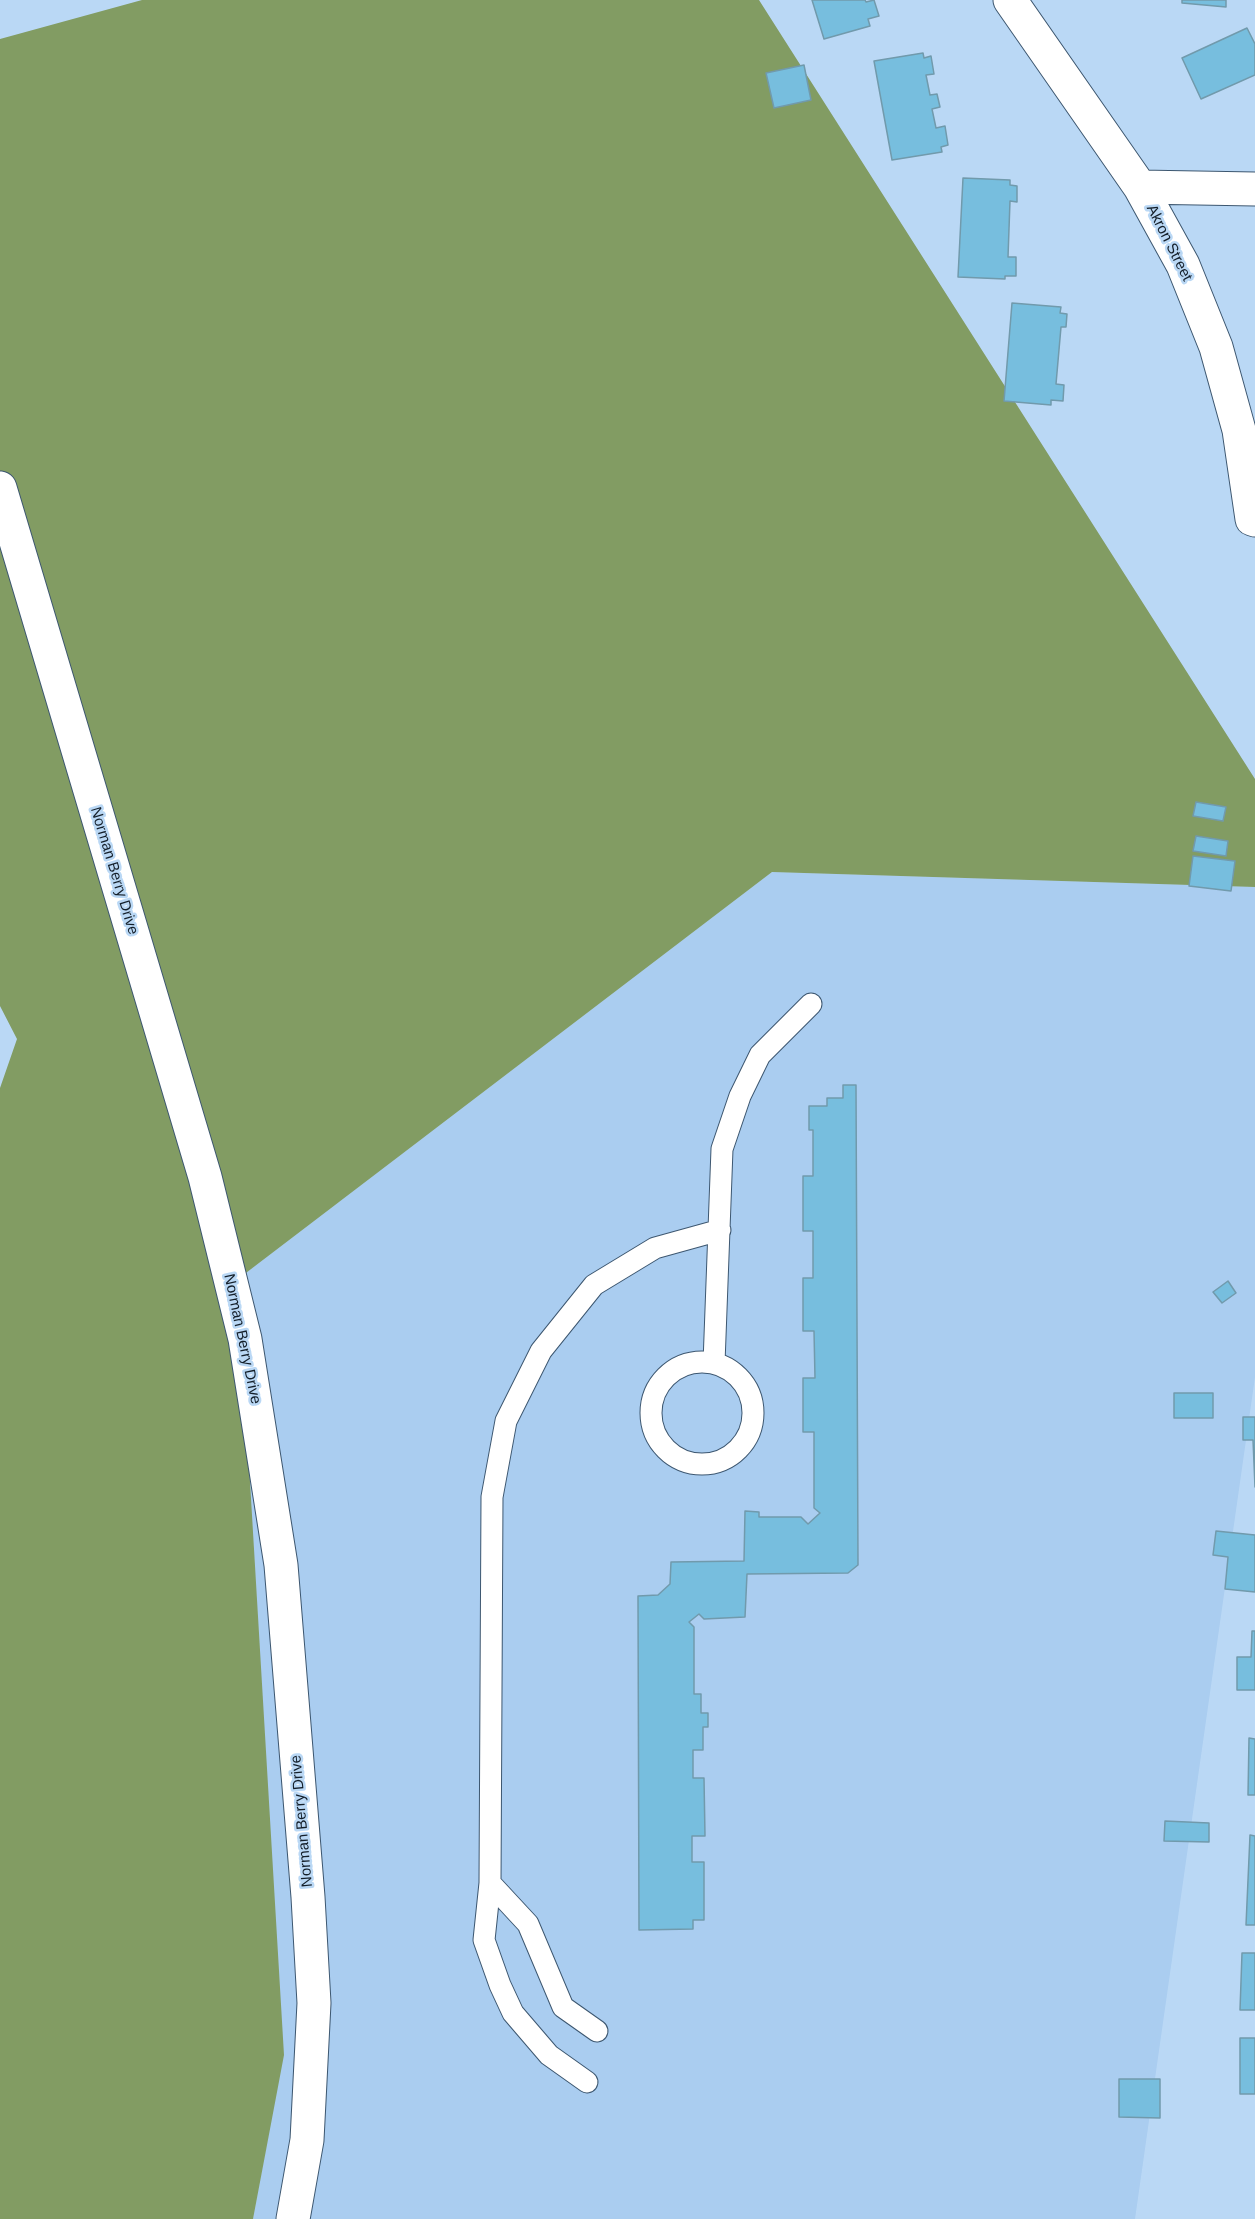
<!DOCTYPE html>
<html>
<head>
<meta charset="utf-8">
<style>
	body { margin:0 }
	canvas { display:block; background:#bad8f5 }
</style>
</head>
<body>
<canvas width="1255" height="2219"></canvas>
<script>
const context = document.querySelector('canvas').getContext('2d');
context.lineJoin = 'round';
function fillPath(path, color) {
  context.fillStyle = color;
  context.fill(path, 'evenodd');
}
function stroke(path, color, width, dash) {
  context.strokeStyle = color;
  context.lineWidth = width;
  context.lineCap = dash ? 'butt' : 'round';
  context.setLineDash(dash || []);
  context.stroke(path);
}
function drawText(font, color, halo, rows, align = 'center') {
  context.font = font + ' Arial,sans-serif';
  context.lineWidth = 5;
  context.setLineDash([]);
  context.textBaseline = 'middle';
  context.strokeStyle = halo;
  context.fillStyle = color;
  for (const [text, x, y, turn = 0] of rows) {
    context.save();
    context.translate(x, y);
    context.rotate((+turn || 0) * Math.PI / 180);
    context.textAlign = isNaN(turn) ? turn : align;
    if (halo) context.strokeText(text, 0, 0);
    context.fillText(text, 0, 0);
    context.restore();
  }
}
fillPath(new Path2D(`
	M772,872L1255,887V1377L1135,2219H253L283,2055L238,1279Z`), '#aacdf0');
fillPath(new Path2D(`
	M142,0H759L1255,779V887L772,872L238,1279L284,2055L253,2219H0V1088L17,1039L0,1006V39Z`), '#829c63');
const building = new Path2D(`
	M812,0H865L866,2L874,0L879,16L868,19L870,26L824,39Z
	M1182,0H1226V7L1182,3Z
	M1247,28L1255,44V75L1201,99L1182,58Z
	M923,53L924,58L931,56L934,74L926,75L930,95L937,94L940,107L932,109L936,128L945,126L948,145L941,147L942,152L892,160L874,61Z
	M804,65L811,100L774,108L766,73Z
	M963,178L1010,180V185L1017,186V202L1010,201L1008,257H1016V276H1005V279L958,277Z
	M1012,303L1061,307L1060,313L1067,314L1066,327H1061L1056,384L1064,385L1063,401L1051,400V405L1004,401Z
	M1196,802L1226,807L1223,821L1193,816Z
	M1196,836L1228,841L1226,856L1193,851Z
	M1193,856L1235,861L1231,891L1189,886Z
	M843,1085H856L858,1565L848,1573L747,1574L745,1617L704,1619L699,1614L689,1622L694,1627V1694H701V1713H708V1727H703V1750H693V1778H704L705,1836H692V1862H704V1920H693V1929L639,1930L638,1596L658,1595L670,1584L671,1562L744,1561L745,1511L759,1512V1517H801L808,1524L820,1513L814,1508V1432H803V1378H815L814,1331H803V1278H813V1231H803V1176H813V1130H809V1106H827V1098H843Z
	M1228,1281L1236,1293L1222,1303L1213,1292Z
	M1174,1393H1213V1418H1174Z
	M1243,1417H1255V1487L1253,1440H1243Z
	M1216,1531L1255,1535V1592L1225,1589L1228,1557L1213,1555Z
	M1252,1631H1255V1690H1237V1657H1251Z
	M1249,1738L1255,1739V1795H1248Z
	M1165,1821L1209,1823V1842L1164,1841Z
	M1250,1835L1255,1836V1925H1246Z
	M1242,1953H1255V2010H1240Z
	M1240,2038H1255V2094H1240Z
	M1119,2079H1160V2118L1119,2117Z`);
fillPath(building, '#77bede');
stroke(building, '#719aac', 1.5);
const service = new Path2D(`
	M651 1413a51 51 0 1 1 102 0a51 51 0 1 1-102 0Z
	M714,1363L722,1149L740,1096L760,1055L811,1004
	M490,1883L528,1924L563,2007L597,2031
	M587,2082L549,2055L513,2013L500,1985L484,1940L490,1883L492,1497L506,1421L541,1351L594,1285L655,1248L720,1230`);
const minor = new Path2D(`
	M1010,0L1140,187L1183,265L1216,347L1239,430L1252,519L1255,520
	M1140,187L1255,189`);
const secondary = new Path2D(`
	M0,488L205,1177L245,1339L281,1565L308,1897L314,2003L307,2140L293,2219`);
stroke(service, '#3d5770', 23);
stroke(minor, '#3d5770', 35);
stroke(secondary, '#3d5770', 35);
stroke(service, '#fff', 21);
stroke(minor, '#fff', 33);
stroke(secondary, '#fff', 33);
drawText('15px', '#141f2a', '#bad8f5', [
	["Akron Street",1169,243,63],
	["Norman Berry Drive",114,871,73],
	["Norman Berry Drive",242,1339,78],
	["Norman Berry Drive",302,1821,-95]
]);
</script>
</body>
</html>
